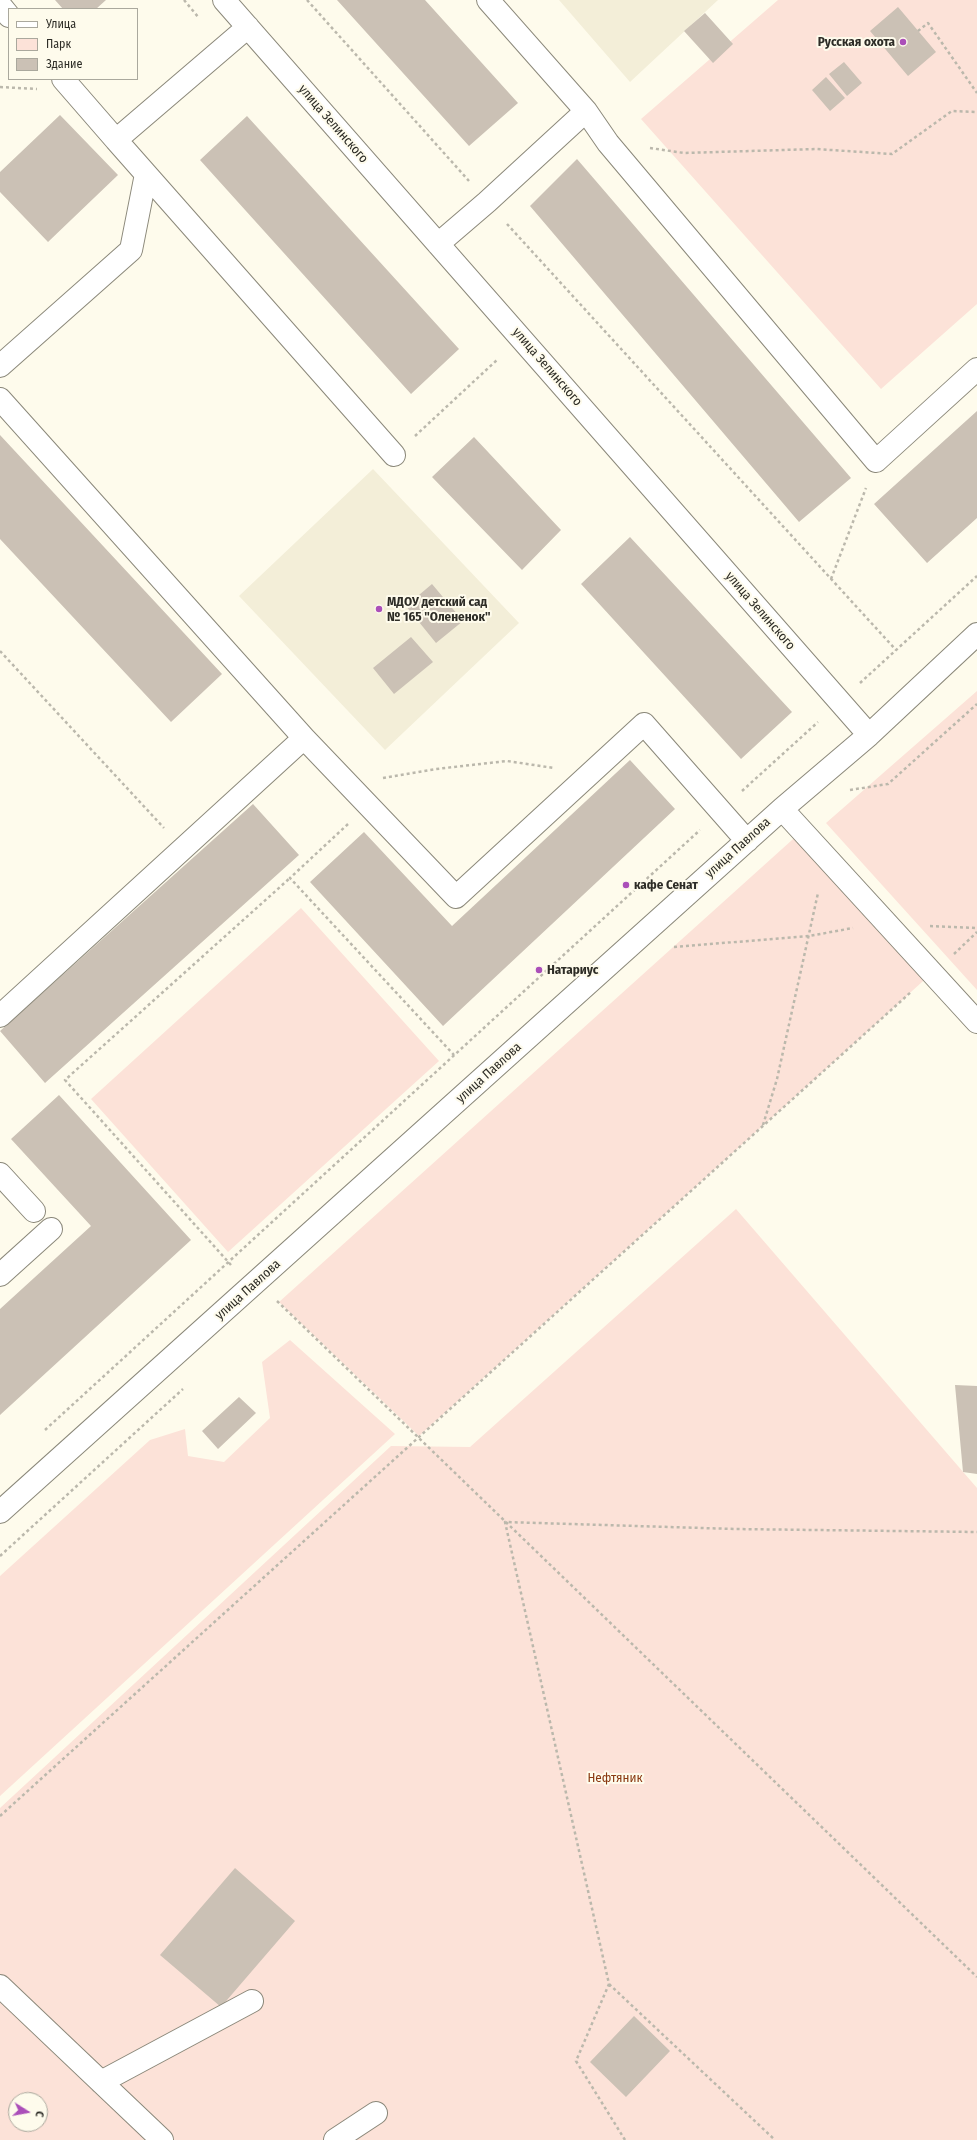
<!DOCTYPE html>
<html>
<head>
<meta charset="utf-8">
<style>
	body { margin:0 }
	#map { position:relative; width:977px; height:2140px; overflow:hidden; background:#fefbec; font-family:"Fira Sans Condensed",sans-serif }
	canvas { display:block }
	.legend { position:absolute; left:8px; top:8px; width:130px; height:72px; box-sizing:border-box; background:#fefbec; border:1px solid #aaa89d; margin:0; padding:5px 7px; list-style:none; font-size:12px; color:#2d2c26 }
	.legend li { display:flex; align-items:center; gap:8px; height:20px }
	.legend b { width:20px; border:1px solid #aaa89d }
	.north { position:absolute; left:8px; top:2092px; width:40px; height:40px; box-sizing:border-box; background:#fefbec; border:1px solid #aaa89d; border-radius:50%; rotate:101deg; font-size:11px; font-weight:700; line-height:16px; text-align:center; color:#2d2c26 }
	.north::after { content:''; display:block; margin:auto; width:14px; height:18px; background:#ab4fb9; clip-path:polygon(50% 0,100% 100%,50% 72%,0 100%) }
</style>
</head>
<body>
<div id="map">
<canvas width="977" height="2140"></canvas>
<ul class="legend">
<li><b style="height:5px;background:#fff"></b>Улица</li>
<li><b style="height:11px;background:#fce2d8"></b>Парк</li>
<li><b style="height:11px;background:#cbc1b5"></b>Здание</li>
</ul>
<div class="north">С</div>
</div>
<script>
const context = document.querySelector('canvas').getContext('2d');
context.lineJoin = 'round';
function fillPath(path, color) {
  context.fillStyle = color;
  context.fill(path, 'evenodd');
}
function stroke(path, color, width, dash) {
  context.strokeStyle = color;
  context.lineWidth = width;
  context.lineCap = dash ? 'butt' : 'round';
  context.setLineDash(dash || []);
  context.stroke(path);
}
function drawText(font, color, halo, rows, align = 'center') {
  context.font = font + ' "Fira Sans Condensed",sans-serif';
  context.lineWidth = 4;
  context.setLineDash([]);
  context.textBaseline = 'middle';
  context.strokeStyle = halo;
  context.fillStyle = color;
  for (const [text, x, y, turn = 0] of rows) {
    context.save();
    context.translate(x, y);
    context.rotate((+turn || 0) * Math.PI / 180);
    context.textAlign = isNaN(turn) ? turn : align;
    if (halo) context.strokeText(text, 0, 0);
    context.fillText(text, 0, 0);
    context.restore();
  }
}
fillPath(new Path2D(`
	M559,0H718L630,82Z
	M373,469L519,623L385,750L239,596Z`), '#f3eed8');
fillPath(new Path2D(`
	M778,0H977V304L881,389L641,119Z
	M977,691V990L826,823Z
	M802,831L932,973L419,1436L279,1302Z
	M301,908L439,1061L228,1252L91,1099Z
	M736,1209L977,1488V2140H0V1808L391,1446L470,1447ZM16,2100H40V2124H16Z
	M290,1340L395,1434L0,1796V1576L150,1440L185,1429L188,1456L224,1462L270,1418L262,1362Z`), '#fce2d8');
fillPath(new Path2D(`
	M55,0H106L96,9H63Z
	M337,0H425L518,103L469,146Z
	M898,7L936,52L908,76L870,31Z
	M705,13L733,44L713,63L684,31Z
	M844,62L862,83L847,96L829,74Z
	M826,77L845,98L830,111L812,90Z
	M60,115L118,175L48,242L0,192V172Z
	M247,116L459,349L411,394L200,160Z
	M577,159L851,478L799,522L530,206Z
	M977,411V518L927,563L874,504Z
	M0,435L222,674L171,722L0,539Z
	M474,437L561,530L522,570L432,477Z
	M630,537L792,712L741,759L581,584Z
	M432,584L463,621L436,643L406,606Z
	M411,637L433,662L394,694L373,668Z
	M630,760L675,809L443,1026L310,882L364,832L452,926Z
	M253,804L299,855L45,1083L0,1031Z
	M59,1095L191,1240L0,1415V1309L91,1226L11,1139Z
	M955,1385L977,1386V1474L963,1472Z
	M239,1397L256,1413L218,1449L202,1431Z
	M235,1868L295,1921L221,2007L160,1955Z
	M634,2016L670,2051L626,2097L590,2062Z`), '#cbc1b5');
const minor = new Path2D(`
	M224,0L869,735
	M488,0L586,111L608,143L876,461L977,369
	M0,5L9,16
	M63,79L116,140L248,27
	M116,140L394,455
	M438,244L487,202L586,111
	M0,366L131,250L146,174
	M0,399L304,738
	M782,809L977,1022
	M0,1016L304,738L456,897L644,724L747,841
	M0,1174L34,1211
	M0,1275L51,1229
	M0,1512L782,809L869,735L977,634
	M0,1986L162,2140
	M101,2082L252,2001
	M335,2140L376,2113`);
stroke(minor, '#8b887a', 24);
stroke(new Path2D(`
	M184,0L199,18
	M307,0L469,181
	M918,31L928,23L977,93
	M0,87L37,89
	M650,148L684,153L816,149L892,154L952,111L977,112
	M507,224L896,650
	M415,436L498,359
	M831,579L866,488
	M0,651L164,828
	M860,683L977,576
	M383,778L436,769L507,761L554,768
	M850,790L888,784L977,704
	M742,791L818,722
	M348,824L290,878L454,1055
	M930,926L977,928
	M674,947L809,936L853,928
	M954,954L977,932
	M763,1125L777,1079L818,893
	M231,1265L65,1080L290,878
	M277,1301L977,1977
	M45,1430L700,830
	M0,1556L183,1389
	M0,1816L911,992
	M609,1984L775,2140
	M625,2140L576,2061L609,1984L505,1522L735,1529L977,1532`), '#bbb8ac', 2.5, [3, 3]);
stroke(minor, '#fff', 22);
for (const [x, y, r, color] of [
	[903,42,4,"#ab4fb9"],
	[379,609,4,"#ab4fb9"],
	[626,885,4,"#ab4fb9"],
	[539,970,4,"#ab4fb9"]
]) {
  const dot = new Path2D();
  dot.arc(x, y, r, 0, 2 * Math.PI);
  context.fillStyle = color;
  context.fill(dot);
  stroke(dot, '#fefbec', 1.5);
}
drawText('bold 13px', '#2d2c26', '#fefbec', [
	["Русская охота",895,42,"right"],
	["МДОУ детский сад",387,602],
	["№ 165 \"Олененок\"",387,617],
	["кафе Сенат",634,885],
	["Натариус",547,970]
], 'left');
drawText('13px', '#2d2c26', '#fefbec', [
	["улица Зелинского",333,124,49],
	["улица Зелинского",547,367,49],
	["улица Зелинского",760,611,49],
	["улица Павлова",738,848,-42],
	["улица Павлова",489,1073,-42],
	["улица Павлова",248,1290,-42]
]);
drawText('13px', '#8a3911', '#fefbec', [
	["Нефтяник",615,1778]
]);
</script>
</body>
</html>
